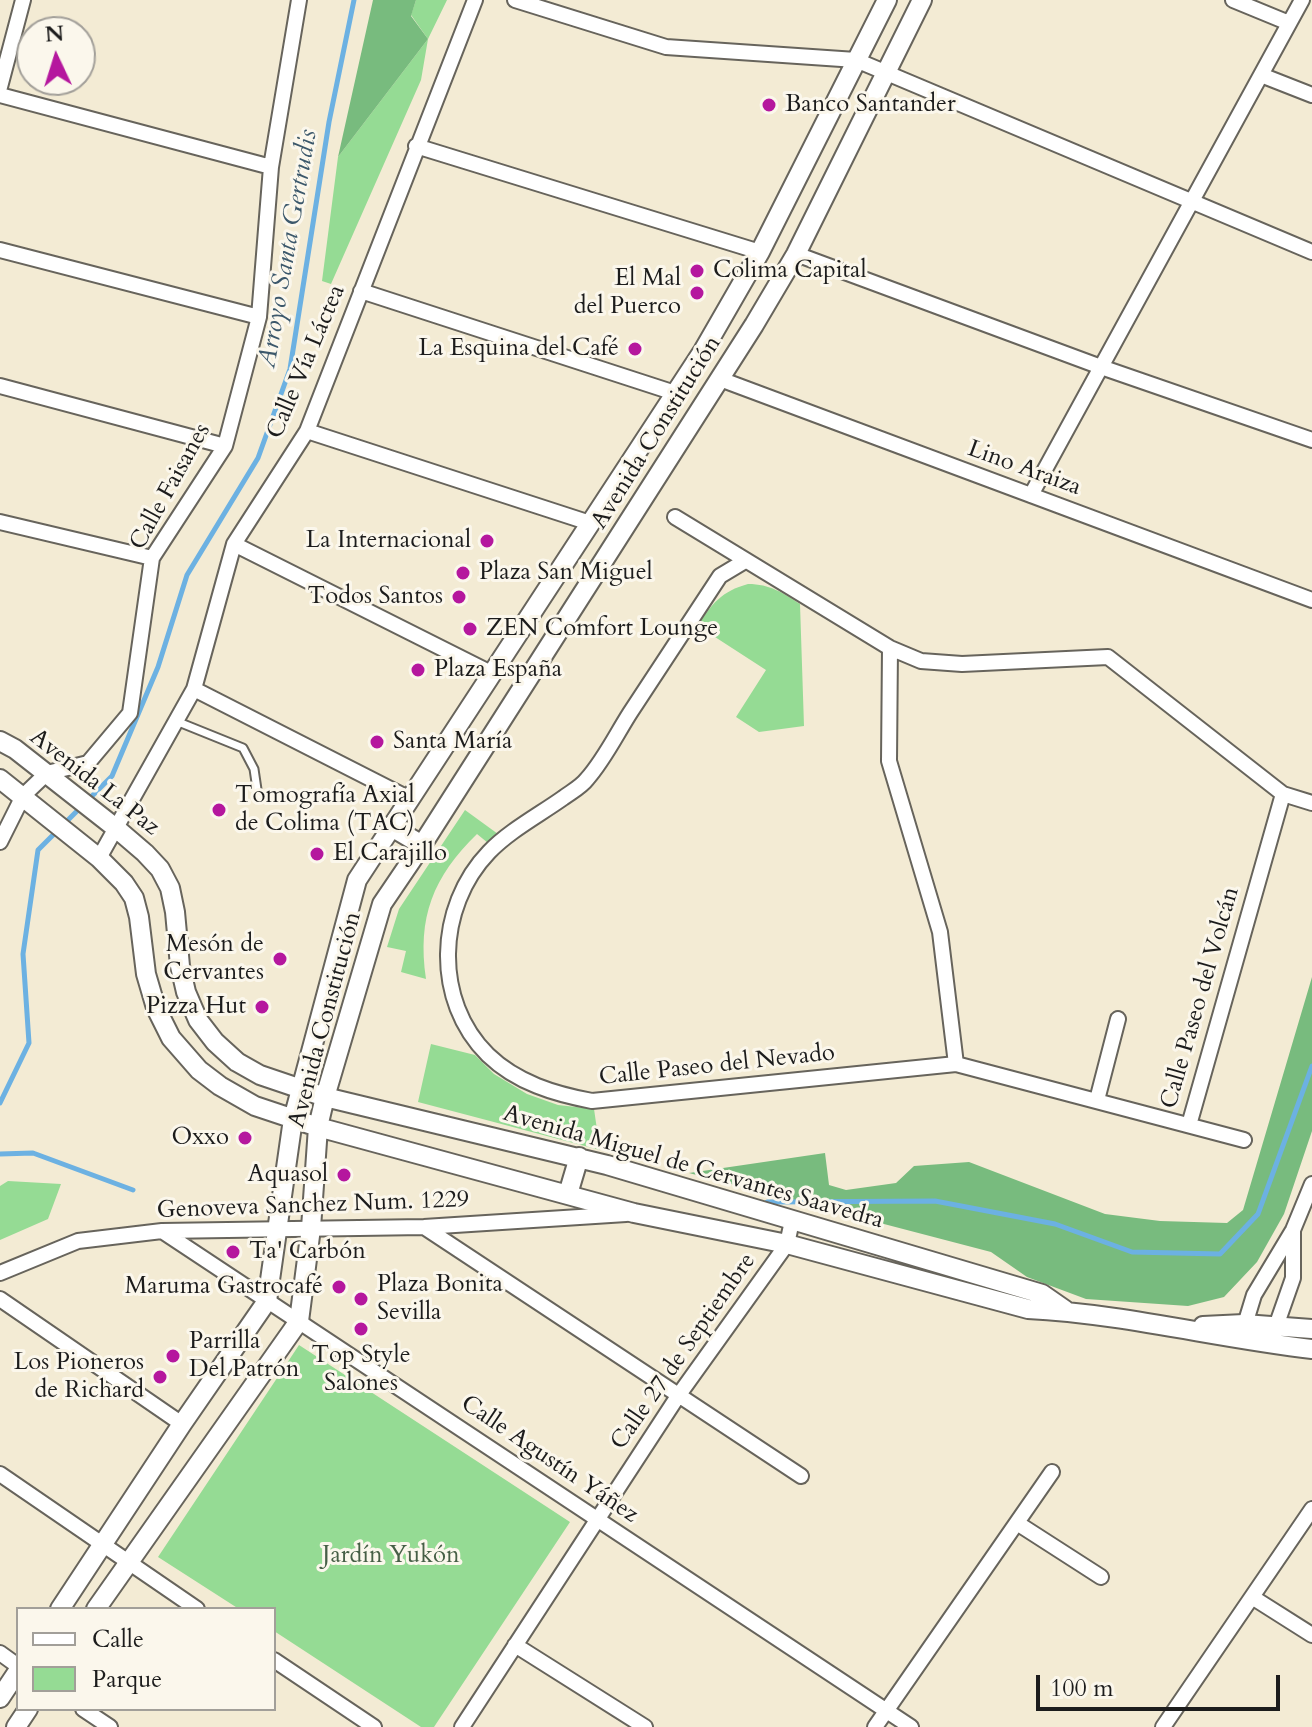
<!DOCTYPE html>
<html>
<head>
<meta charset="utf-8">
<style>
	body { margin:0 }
	#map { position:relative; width:1312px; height:1727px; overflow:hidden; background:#f3ebd4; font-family:Cardo,serif }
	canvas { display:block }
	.legend { position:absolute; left:16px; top:1607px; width:260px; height:104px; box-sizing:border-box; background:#fbf7ec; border:2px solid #a29f99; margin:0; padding:10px 14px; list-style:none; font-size:24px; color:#1c1c1c }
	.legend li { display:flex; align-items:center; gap:16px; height:40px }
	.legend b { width:40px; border:2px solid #a29f99 }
	.north { position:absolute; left:16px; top:16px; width:80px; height:80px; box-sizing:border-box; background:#fbf7ec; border:2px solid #a29f99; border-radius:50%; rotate:356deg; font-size:22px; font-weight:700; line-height:32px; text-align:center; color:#1c1c1c }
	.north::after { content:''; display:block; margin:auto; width:28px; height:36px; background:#b5179e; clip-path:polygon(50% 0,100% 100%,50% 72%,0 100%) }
	.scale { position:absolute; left:1036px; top:1675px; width:244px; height:36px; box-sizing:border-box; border:4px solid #1c1c1c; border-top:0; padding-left:10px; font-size:24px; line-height:28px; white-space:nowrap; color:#1c1c1c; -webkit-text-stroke:6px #fbf7ec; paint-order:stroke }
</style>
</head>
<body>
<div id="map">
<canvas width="1312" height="1727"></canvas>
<ul class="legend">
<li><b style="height:10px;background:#fff"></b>Calle</li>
<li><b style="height:22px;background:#95db94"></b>Parque</li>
</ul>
<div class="north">N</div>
<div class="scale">100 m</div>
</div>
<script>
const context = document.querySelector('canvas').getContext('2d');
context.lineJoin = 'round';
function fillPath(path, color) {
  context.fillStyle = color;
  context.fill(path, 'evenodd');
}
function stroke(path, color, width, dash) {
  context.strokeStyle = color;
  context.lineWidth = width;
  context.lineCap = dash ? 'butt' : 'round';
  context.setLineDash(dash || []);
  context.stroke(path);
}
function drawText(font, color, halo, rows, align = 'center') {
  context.font = font + ' Cardo,serif';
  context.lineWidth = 6;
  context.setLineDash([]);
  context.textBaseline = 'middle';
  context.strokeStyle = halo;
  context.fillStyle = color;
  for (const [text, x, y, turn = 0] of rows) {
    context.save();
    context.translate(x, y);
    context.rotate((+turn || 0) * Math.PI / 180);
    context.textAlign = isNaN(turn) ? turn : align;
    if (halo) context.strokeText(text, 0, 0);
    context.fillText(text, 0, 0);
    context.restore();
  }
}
fillPath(new Path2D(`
	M416,0H447L428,39L421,80L331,284L322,281L338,157L428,39L411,15Z
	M748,584C770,584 783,593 800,604L804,726L759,732L736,717L766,670L698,626C711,604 722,591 748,584Z
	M465,810L498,834L488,843L477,834C433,877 417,917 426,979L401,972L406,951L387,947L399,909Z
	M431,1044L475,1055L494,1074L527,1094L558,1105L594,1109L600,1150L418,1102Z
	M8,1181L61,1184L48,1219L0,1240V1186Z
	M299,1345L570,1522L434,1727H421L274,1631V1609H239L158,1557Z`), '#95db94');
fillPath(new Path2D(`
	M373,0H416L411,16L428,39L338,157Z
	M1312,977V1131L1284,1214L1257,1262L1224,1297L1188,1306L1086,1299L1027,1277L991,1252L689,1173L825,1153L829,1185L846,1190L896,1183L914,1166L969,1162L1105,1214L1160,1221L1227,1223L1243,1210Z`), '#78bb7e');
stroke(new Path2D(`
	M88,800L112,776L158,667L187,575L258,458L290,369L329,122L354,0
	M0,1103L29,1043L23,954L38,850L81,807
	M0,1154L33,1153L133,1190
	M767,1202L935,1201L1055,1224L1132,1252L1220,1254L1258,1214L1312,1066`), '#6cb1e2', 5);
const service = new Path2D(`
	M176,721L243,748L254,769L258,796`);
const minor = new Path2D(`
	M515,0L666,47L856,60L1312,252
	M1233,0L1289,23
	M1261,75L1312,95
	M0,87L23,0
	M0,95L271,167
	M416,146L760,252
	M0,250L259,317
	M796,254L1101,367L1312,440
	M361,291L675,393
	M720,379L1312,600
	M0,386L225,446
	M307,431L590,523
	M1031,495L1302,0
	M675,517L890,648L921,661L962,664L1108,657L1283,794L1312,803
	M0,522L152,558
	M234,544L491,673
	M745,561L720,576C690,622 660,667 630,713C616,735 604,760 587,779C581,787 571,792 563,798C539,815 509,831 489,852C436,907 433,1001 488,1055C517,1083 555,1094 592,1101L956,1064L1244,1140
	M890,648L889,761L940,932L956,1064
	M194,689L408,798
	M0,842L23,796L47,773L88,763L130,713L152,558L225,446L259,317L271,167L299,0
	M99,858L194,689L234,544L307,431L475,0
	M1097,1100L1118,1019
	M1189,1125L1283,794
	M424,1227L801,1476
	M162,1231L911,1727
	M0,1273L78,1241L162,1231L424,1227L626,1214
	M0,1299L182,1424
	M1243,1331L1254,1295L1293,1230L1312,1184
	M1273,1335L1293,1278V1231
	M0,1474L197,1609
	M1017,1523L1101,1577
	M1252,1597L1312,1635
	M515,1645L645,1727
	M0,1653L18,1666
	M274,1660L374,1727
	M83,1709L110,1727
	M462,1727L678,1396L787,1244L792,1221
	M875,1727L1052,1472
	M1163,1727L1312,1509`);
const tertiary = new Path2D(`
	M0,741L15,749L117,829L145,853L160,869L170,888L175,912L180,966L186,992L198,1020L215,1042L237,1062L260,1075L325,1097L607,1165L1042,1294L1065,1310
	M0,779L99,858L124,883L134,898L139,917L146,974L156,1008L171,1038L199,1070L220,1086L255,1106L318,1127L634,1213L787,1244L1028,1309C1124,1314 1217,1338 1312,1349
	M390,826L422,845
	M568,1194L579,1157
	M1203,1326L1244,1324L1312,1329
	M60,1609L182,1424L267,1301L293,1119L357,880L703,351L760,252L887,0
	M96,1609L299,1321L311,1228L318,1127L325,1097L382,904L422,845L754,325L796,254L922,0
	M0,1698L18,1671
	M16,1727L28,1709`);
stroke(service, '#67645c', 11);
stroke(minor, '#67645c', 18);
stroke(tertiary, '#67645c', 22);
stroke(service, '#fff', 7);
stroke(minor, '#fff', 14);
stroke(tertiary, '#fff', 18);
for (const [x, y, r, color] of [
	[769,105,8,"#b5179e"],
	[697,271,8,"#b5179e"],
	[697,293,8,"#b5179e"],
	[635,349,8,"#b5179e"],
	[487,541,8,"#b5179e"],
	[463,573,8,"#b5179e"],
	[459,597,8,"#b5179e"],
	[470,629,8,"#b5179e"],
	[418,670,8,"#b5179e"],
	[377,742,8,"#b5179e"],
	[219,810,8,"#b5179e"],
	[317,854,8,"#b5179e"],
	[280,959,8,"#b5179e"],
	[262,1007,8,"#b5179e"],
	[245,1138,8,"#b5179e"],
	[344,1175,8,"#b5179e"],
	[233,1252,8,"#b5179e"],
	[339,1287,8,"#b5179e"],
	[361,1299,8,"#b5179e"],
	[361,1329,8,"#b5179e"],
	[173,1356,8,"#b5179e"],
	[160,1377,8,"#b5179e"]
]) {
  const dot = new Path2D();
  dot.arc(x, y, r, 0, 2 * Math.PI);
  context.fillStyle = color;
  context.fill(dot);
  stroke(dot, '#fbf7ec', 3);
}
drawText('24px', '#1c1c1c', '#fbf7ec', [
	["Banco Santander",785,105],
	["Colima Capital",713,271],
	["El Mal",681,279,"right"],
	["del Puerco",681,307,"right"],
	["La Esquina del Café",619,349,"right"],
	["La Internacional",471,541,"right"],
	["Plaza San Miguel",479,573],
	["Todos Santos",443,597,"right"],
	["ZEN Comfort Lounge",486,629],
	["Plaza España",434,670],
	["Santa María",393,742],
	["Tomografía Axial",235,796],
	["de Colima (TAC)",235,824],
	["El Carajillo",333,854],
	["Mesón de",264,945,"right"],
	["Cervantes",264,973,"right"],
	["Pizza Hut",246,1007,"right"],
	["Oxxo",229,1138,"right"],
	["Aquasol",328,1175,"right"],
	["Ta' Carbón",249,1252],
	["Plaza Bonita",377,1285],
	["Sevilla",377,1313],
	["Maruma Gastrocafé",323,1287,"right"],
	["Parrilla",189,1342],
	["Del Patrón",189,1370],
	["Top Style",361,1356,"center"],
	["Salones",361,1384,"center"],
	["Los Pioneros",144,1363,"right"],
	["de Richard",144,1391,"right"]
], 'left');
drawText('24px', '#1c1c1c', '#fbf7ec', [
	["Calle Vía Láctea",307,362,-67],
	["Avenida Constitución",657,433,-58],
	["Lino Araiza",1024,469,20],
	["Calle Faisanes",171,487,-61],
	["Avenida La Paz",94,783,38],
	["Calle Paseo del Volcán",1201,998,-74],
	["Avenida Constitución",326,1020,-75],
	["Calle Paseo del Nevado",717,1066,-6],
	["Avenida Miguel de Cervantes Saavedra",693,1168,16],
	["Genoveva Sanchez Num. 1229",313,1206,-2],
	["Calle 27 de Septiembre",684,1352,-55],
	["Calle Agustín Yáñez",549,1460,34]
]);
drawText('24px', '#465f46', '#fbf7ec', [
	["Jardín Yukón",391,1556]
]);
drawText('italic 26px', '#3c586b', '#fbf7ec', [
	["Arroyo Santa Gertrudis",289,249,-80]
]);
</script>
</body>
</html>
